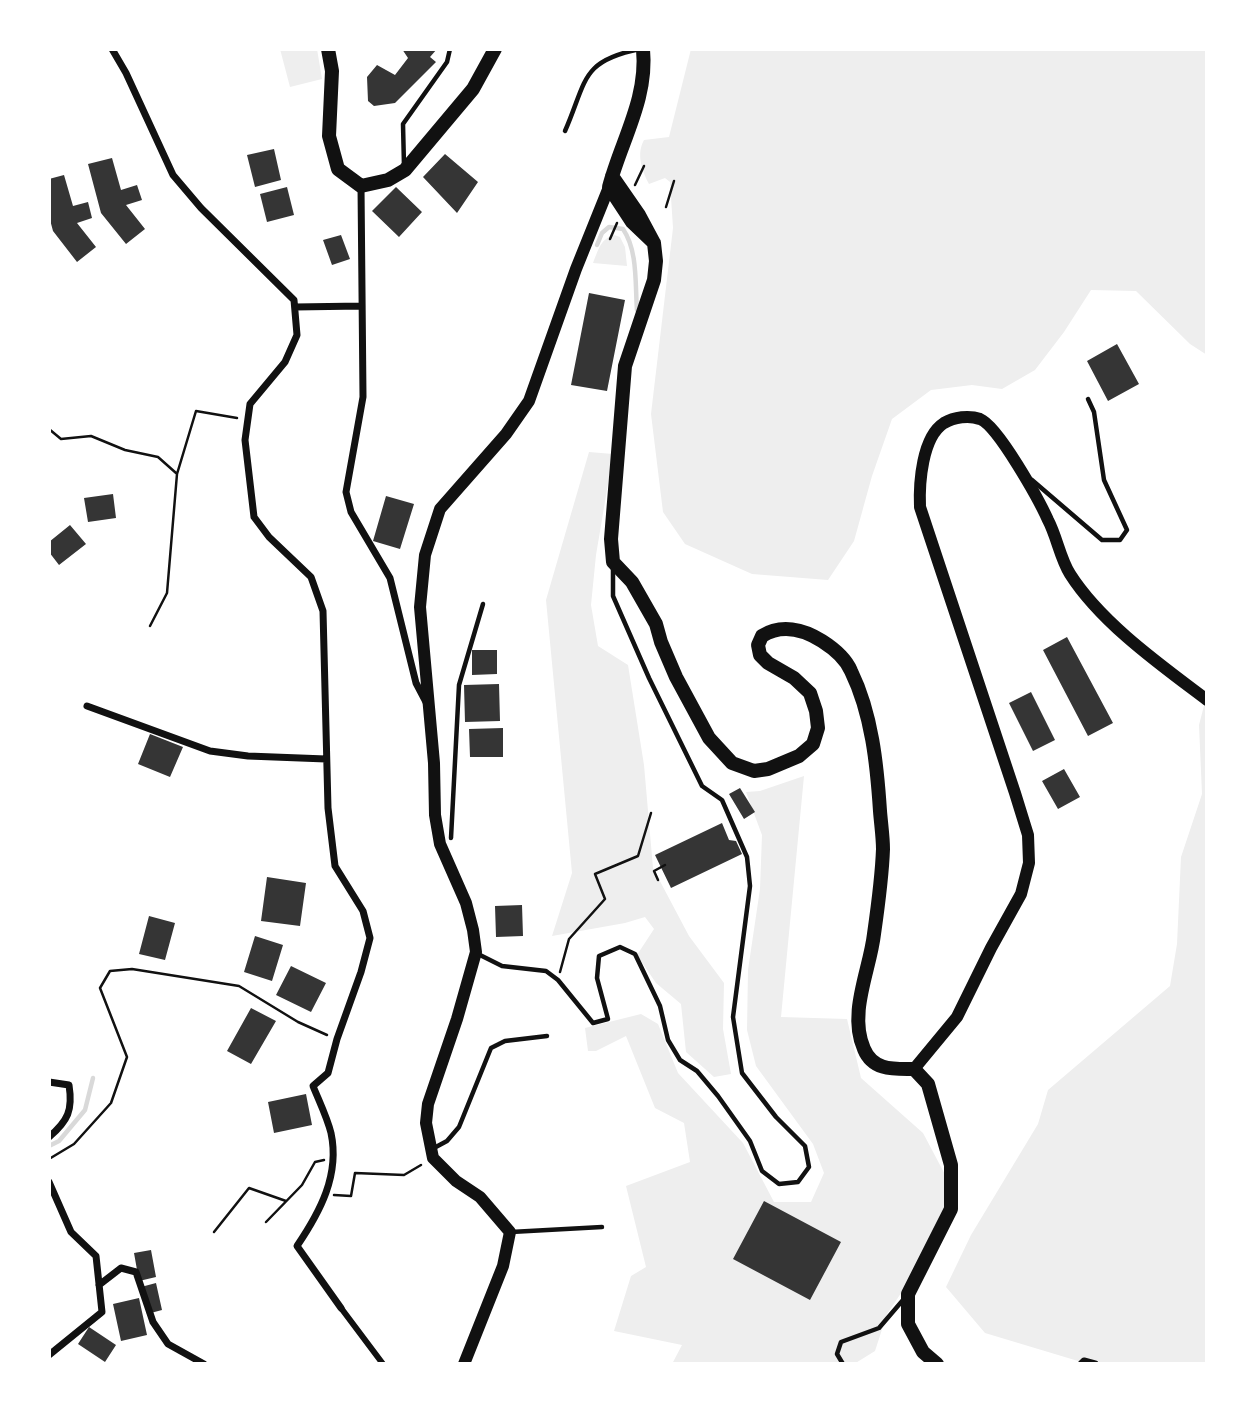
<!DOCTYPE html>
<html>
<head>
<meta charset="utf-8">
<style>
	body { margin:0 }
	#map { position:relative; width:1256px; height:1413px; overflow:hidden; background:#fff; font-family:"Sofia Sans Condensed",sans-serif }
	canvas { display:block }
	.frame { position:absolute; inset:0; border:51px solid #fff; pointer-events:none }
</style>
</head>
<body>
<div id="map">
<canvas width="1256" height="1413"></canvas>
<div class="frame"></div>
</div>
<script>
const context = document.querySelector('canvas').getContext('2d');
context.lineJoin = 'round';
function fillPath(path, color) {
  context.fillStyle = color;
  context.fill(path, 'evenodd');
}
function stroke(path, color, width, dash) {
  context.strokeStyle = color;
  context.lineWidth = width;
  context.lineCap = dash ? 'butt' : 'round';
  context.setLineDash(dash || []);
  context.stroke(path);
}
fillPath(new Path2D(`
	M280,49H317L322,79L290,87Z
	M691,49H1207V355L1190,344L1136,291L1091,290L1064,332L1035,370L1002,389L972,385L931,390L892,419L872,476L854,541L828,580L752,574L685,544L663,512L651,414L673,228L670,182L665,178L649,184C642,171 636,154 644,140L669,137Z
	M614,235L620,237L625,247L627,266L593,263C598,251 600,239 614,235Z
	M589,452L613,454L596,555L591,605L598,646L628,665L644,765L653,868L689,936L724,983L723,1029L731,1074L714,1077L686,1052L681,1004L656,983L637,955L654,929L645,917L625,923L552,936L572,873L546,600Z
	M1207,694V1364H1088L985,1333L946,1287L971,1235L1038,1124L1048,1090L1170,986L1177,944L1181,857L1202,794L1199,725Z
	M804,776L781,1017L847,1019L861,1078L923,1133L949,1182L944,1229L887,1314L875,1351L854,1364H672L682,1345L614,1331L631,1276L646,1267L626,1186L690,1162L684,1123L655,1108L626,1036L596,1051H588L585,1028L641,1014L658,1024L678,1073L743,1143L774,1202H811L824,1173L813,1144L756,1066L747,1030L748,970L760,889L762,835L746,792L760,791Z`), '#eee');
stroke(new Path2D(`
	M597,245L602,233L609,227L623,229C638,251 635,284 637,310
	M49,1146L59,1141L85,1110L93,1078`), '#d9d9d9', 4.5);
fillPath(new Path2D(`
	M402,49H437L430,57L436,62L395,103L374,106L368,101L367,77L377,65L395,75L408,58Z
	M274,149L281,180L255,187L247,155Z
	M445,154L478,182L457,213L423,177Z
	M112,158L121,190L137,185L142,200L126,205L145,229L126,244L101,213L88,164Z
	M64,175L73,206L88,202L92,218L77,223L96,247L77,262L53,231L49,216V179Z
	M287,187L294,215L267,222L260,194Z
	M396,187L422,212L399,237L372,211Z
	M341,235L350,259L332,265L323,240Z
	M589,293L625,300L607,391L571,385Z
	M1117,344L1139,384L1108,401L1087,361Z
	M113,494L116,518L88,522L84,498Z
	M386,496L414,504L400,549L373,541Z
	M70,525L86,544L59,565L49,552V542Z
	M1067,637L1113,723L1088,736L1043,650Z
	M472,650H497V674L472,675Z
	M499,684L500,721L465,722L464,685Z
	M1031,692L1055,740L1033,751L1009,703Z
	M503,728V757H470L469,729Z
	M150,734L183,747L170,777L138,764Z
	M1064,769L1080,797L1058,809L1042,781Z
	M740,788L755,812L744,819L729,794Z
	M722,823L729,840L736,841L742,854L671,888L655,855Z
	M267,877L306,883L300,926L261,921Z
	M522,905L523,936L496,937L495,906Z
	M149,916L175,923L165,960L139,954Z
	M255,936L283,945L272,981L244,972Z
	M291,966L326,983L311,1012L276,995Z
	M251,1008L276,1021L251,1064L227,1051Z
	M306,1094L312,1125L274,1133L268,1102Z
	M764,1201L841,1242L810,1300L733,1259Z
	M151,1250L156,1277L139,1281L134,1253Z
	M156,1283L162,1310L147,1314L141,1287Z
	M139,1298L147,1335L121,1341L113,1304Z
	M89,1327L116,1345L105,1362L78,1344Z`), '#353535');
stroke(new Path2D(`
	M635,185L644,166
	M666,207L674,181
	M610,239L617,223
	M49,429L61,439L91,436L125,450L158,457L176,473
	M150,626L167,593L177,474L196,411L237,418
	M658,880L654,871L665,865
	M560,972L569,939L605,899L595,874L638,856L651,813
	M49,1159L74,1144L111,1103L127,1057L100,988L110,971L132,969L239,986L298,1022L327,1035
	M334,1195L351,1196L355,1173L404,1175L421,1165
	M266,1222L302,1185L315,1162L324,1160
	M214,1232L249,1188L286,1201`), '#111', 2.5);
stroke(new Path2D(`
	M565,131C587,81 580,61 640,49
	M404,166L403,124L447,62L450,49
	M1032,480L1102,540H1120L1127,530L1104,480L1094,412L1088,399
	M451,838L459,685L483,604
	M476,953L502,966L546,971L558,980L593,1023L608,1019L597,978L599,956L620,947L635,954L660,1006L668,1040L680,1060L697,1071L718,1096L750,1141L762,1171L779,1184L798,1182L809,1167L805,1146L776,1117L742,1073L733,1017L750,886L747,857L722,800L702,786L649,678L613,596V567
	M434,1148L447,1141L459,1127L491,1048L505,1041L547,1036
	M511,1232L602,1227
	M843,1364L837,1354L841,1342L879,1328L903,1300`), '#111', 4.5);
stroke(new Path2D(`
	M341,1308L383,1364`), '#111', 6);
stroke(new Path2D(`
	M112,49L126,73L173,175L201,208L294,300L297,335L285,362L250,404L245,440L254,517L269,537L311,577L323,611L328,808L335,866L363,911L370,938L361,972L337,1039L328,1073L313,1086C319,1101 327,1117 331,1133C340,1175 320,1212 297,1246L341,1308
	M361,186L363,397L346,492L351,512L390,578L416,683L426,702
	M295,307L362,306
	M87,706L210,751L248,756L326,759
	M49,1082L69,1085C73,1110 68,1121 49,1137
	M49,1182L71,1232L96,1256L102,1312L49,1355
	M99,1285L121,1268L136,1272L153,1322L168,1344L204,1364
	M1081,1364L1084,1361L1095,1364`), '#111', 7);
stroke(new Path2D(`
	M914,1069L957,1017L991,948L1021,894L1029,863L1028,835L1015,793L920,507C919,483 922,437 944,423C954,417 969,415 980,419C998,426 1039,500 1048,520C1057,537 1060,558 1070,574C1101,623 1162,666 1207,700
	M464,1364L503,1266L510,1232L480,1197L456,1181L433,1158L426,1123L428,1104L457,1019L476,952L473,930L466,903L440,844L435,815L434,763L420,607L425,555L440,509L506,434L529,401L576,269L609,187`), '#111', 12);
stroke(new Path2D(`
	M328,49L332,71L329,136L338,169L361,186L388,180L405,170L473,89L495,49
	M612,176L639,215L654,243L632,222L609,187C621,141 648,99 643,49
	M654,243L656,261L654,280L625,366L611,539L613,562L632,582L656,624L661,642L676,677L709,738L732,763L754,771L768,769L799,756L813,744L818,728L816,711L810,693L794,678L768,663L760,655L758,645L762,636C781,624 803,629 822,641C833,648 846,659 851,671C872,714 877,765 880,811C881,824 883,837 883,849C882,877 878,906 874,934C870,970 848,1013 864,1049C873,1071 894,1069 914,1069L928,1084L951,1165V1209L908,1294V1324L923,1352L937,1364`), '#111', 14);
</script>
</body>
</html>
